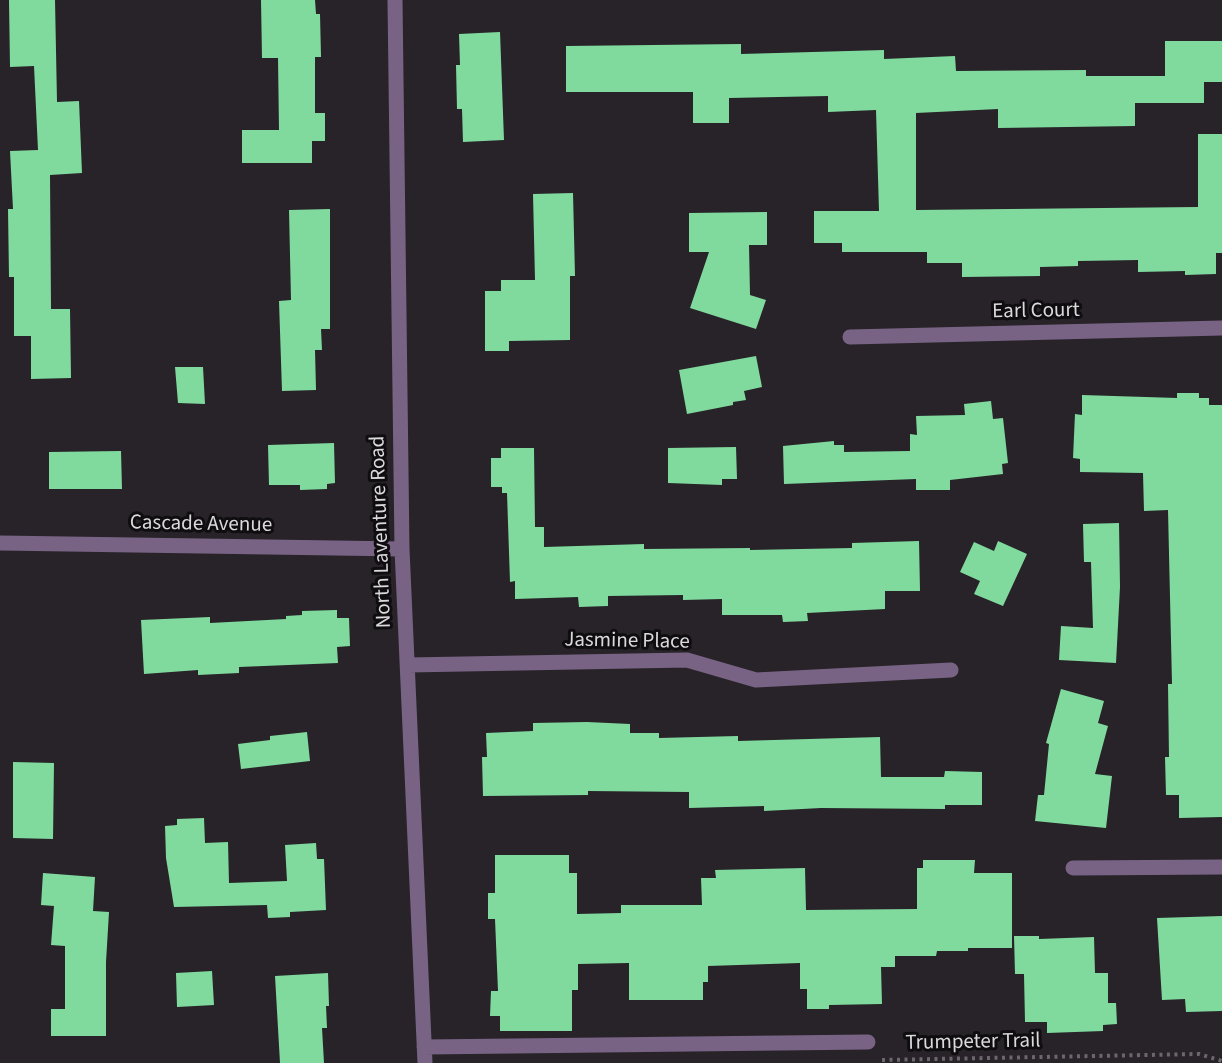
<!DOCTYPE html>
<html>
<head>
<meta charset="utf-8">
<style>
	body { margin:0 }
	canvas { display:block; background:#272329 }
</style>
</head>
<body>
<canvas width="1222" height="1063"></canvas>
<script>
const context = document.querySelector('canvas').getContext('2d');
context.lineJoin = 'round';
function fillPath(path, color) {
  context.fillStyle = color;
  context.fill(path, 'evenodd');
}
function stroke(path, color, width, dash) {
  context.strokeStyle = color;
  context.lineWidth = width;
  context.lineCap = dash ? 'butt' : 'round';
  context.setLineDash(dash || []);
  context.stroke(path);
}
function drawText(font, color, halo, rows, align = 'center') {
  context.font = font + ' "Source Sans 3",sans-serif';
  context.lineWidth = 6;
  context.setLineDash([]);
  context.textBaseline = 'middle';
  context.strokeStyle = halo;
  context.fillStyle = color;
  for (const [text, x, y, turn = 0] of rows) {
    context.save();
    context.translate(x, y);
    context.rotate((+turn || 0) * Math.PI / 180);
    context.textAlign = isNaN(turn) ? turn : align;
    if (halo) context.strokeText(text, 0, 0);
    context.fillText(text, 0, 0);
    context.restore();
  }
}
fillPath(new Path2D(`
	M9,0H55L57,102L79,101L82,173L50,175L51,309H70L71,378L31,379V336H14V277H9L8,209H13L10,151L38,150L34,66L10,67Z
	M261,0H315L316,14H320L321,57H315V113H325V141H312V163H242V130H279L278,58H262Z
	M500,32L504,140L463,142L462,109H457L456,65H460L459,34Z
	M1165,41H1222V82H1204V103H1135V126L998,128V109L916,113V210L1198,207V134H1222V253H1216V274L1185,275V271L1138,272V260L1078,261V266L1040,267V276L962,277V263H927V252H842V243H814V211H879L876,110L828,112V96L729,98V123H693V92H566V46L741,44V54L884,50V59L955,56L956,71L1086,70V76H1165Z
	M573,193L575,276H570V340L509,341V351H485V291H501V280H535L533,194Z
	M330,209V329H321L322,350H315L316,390L282,391L279,301L291,300L289,210Z
	M767,212V245H749L750,295L766,300L756,329L690,308L709,252H689V213Z
	M756,356L762,387L744,391L746,400L733,402V405L687,414L679,370Z
	M175,367H203L205,404L178,403Z
	M1177,393H1199V398H1209V405H1222V817L1179,818V795H1166L1165,757H1169L1168,684H1172L1168,510L1144,511L1143,473L1080,472V459L1073,458L1075,414L1082,415V395L1177,398Z
	M991,401L993,419L1003,418L1008,463L1002,464L1003,474L950,480V490H916V479L784,484L783,446L834,441V445H844V452L910,451V434L917,435L916,416L965,415L964,404Z
	M334,443L335,483L327,484V489L300,490V485H269L268,445Z
	M736,447L737,479H722V485L668,483V448Z
	M501,448H534L535,527H544V547L644,544V549L750,548V550L852,548V543L919,541L920,591H885V609L807,613L808,621L783,622L782,615H722V599L683,600V595L608,596V606L579,607L578,597L515,599V581L510,582L507,493H502V487H491V458H501Z
	M121,451L122,489H49V452Z
	M1119,523L1120,587L1116,663L1059,660L1061,626L1093,628L1091,562H1084L1083,524Z
	M998,541L1027,554L1003,606L974,594L980,581L960,572L974,542L994,551Z
	M337,610V618H349L350,646L337,647L338,663L239,667V673L198,675V670L144,674L141,620L210,617V623L286,619V616L302,615V611Z
	M1061,689L1104,701L1098,723L1108,726L1095,774L1112,776L1106,828L1035,821L1038,795H1044L1049,744L1046,743Z
	M587,722L630,724V733H659V738L738,736V741L880,737L881,777H944L945,771L982,772V805H945V809L821,808L764,811V806L689,808V792L588,791V795L483,796L482,757H487L486,733L533,731V723Z
	M307,732L310,761L241,769L238,744L270,740V736Z
	M13,762L54,763L53,839L13,838Z
	M204,818L205,843L228,842L229,883L287,881L285,845L316,843L317,859H324L326,910L290,912V917L268,918L267,905L174,907L166,858L165,826L177,825V819Z
	M495,855H569V873H577V914L621,913V905H702L701,878H716L715,870L805,868L806,910L917,909V868H923V860H975L974,873H1012V948H968V951H937L936,956H895V967H881L882,1004L829,1005V1009H807V989H800V963L708,966V982H703V1000H629V963L578,964V990H572V1031H500V1016H490L491,991H498L495,919H488V893H495Z
	M43,873L95,877L93,911L109,912L106,962V1036H51V1009H65V946L51,945L54,906L41,905Z
	M1222,916V1011L1186,1012L1185,999L1162,1000L1157,918Z
	M1014,936H1039V939L1094,937L1095,973H1108V1003H1116L1117,1024L1103,1025V1031L1047,1033V1022H1025L1024,974H1015Z
	M212,971L214,1005L177,1007L176,973Z
	M328,973L329,1006H326L327,1028H322L324,1063H280L275,976Z`), '#80da9d');
stroke(new Path2D(`
	M882,1060L1199,1054L1222,1061`), '#6b676c', 4, [3, 4.5]);
stroke(new Path2D(`
	M395,0L402,549L425,1063
	M850,337L1222,328
	M0,543L402,549
	M408,665L687,660L756,680L951,670
	M1073,868L1222,867
	M424,1047L868,1042`), '#786384', 15);
drawText('21px', '#dcd9dd', '#0f0d10', [
	["Earl Court",1036,312,-1],
	["Cascade Avenue",201,525,1],
	["North Laventure Road",382,532,-92],
	["Jasmine Place",627,642,1],
	["Trumpeter Trail",973,1043,-1]
]);
</script>
</body>
</html>
